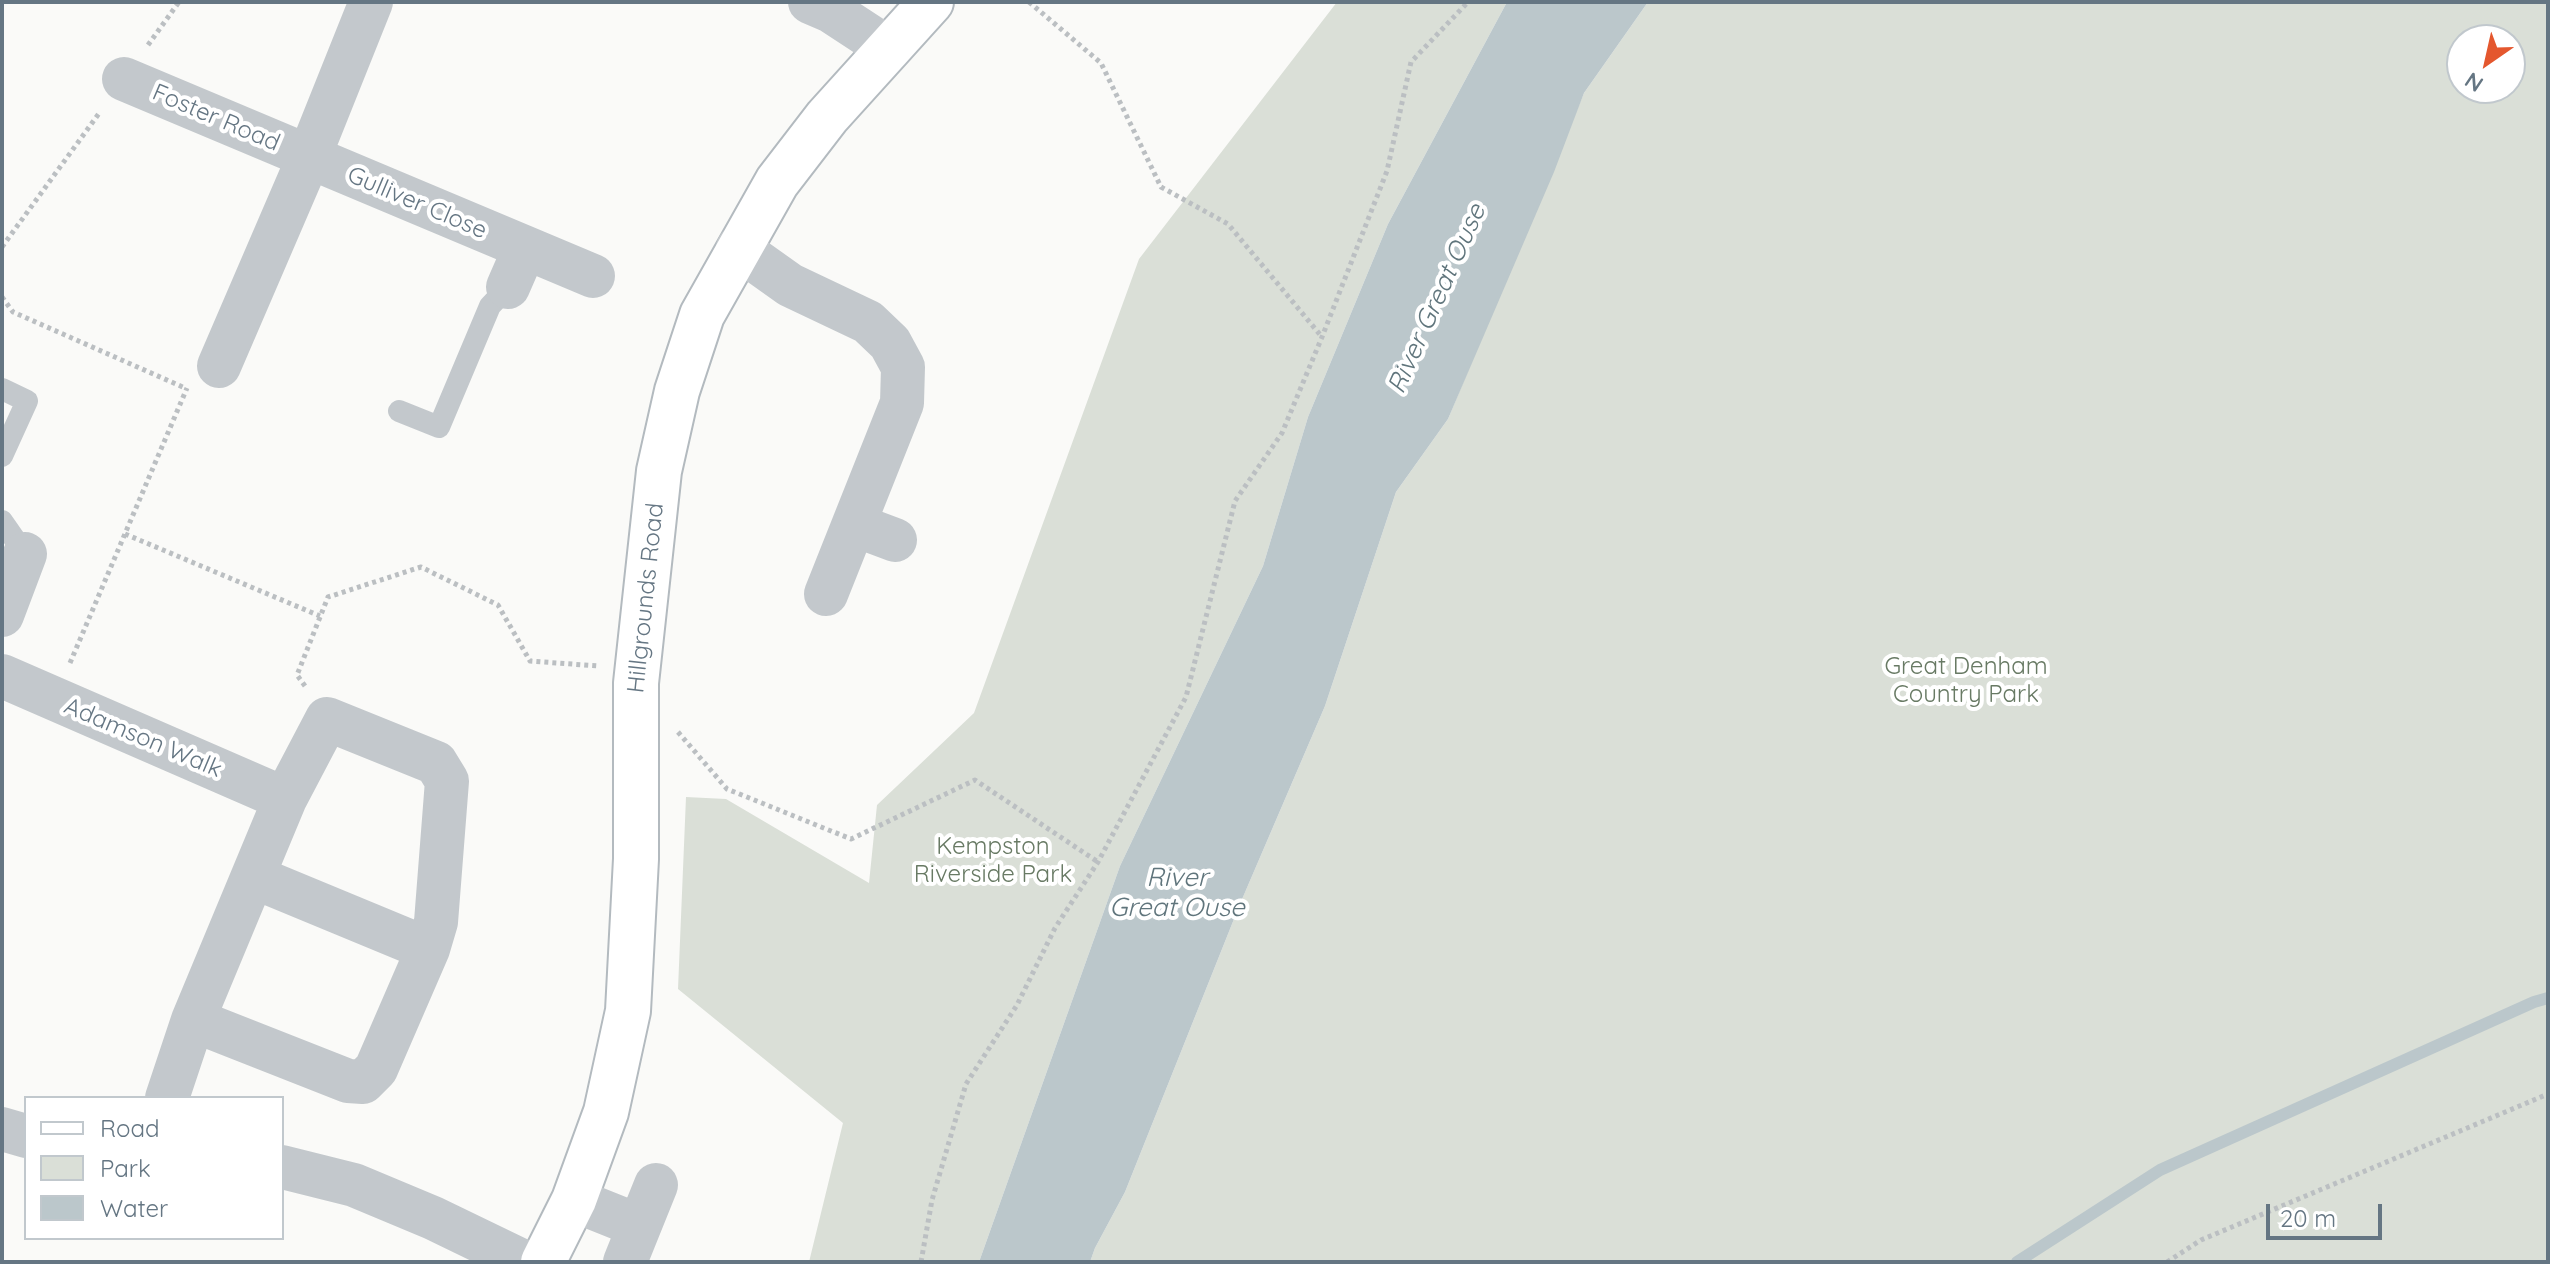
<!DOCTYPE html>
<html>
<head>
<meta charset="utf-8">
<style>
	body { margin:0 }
	#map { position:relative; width:2550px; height:1264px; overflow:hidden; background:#fafaf8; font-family:Quicksand,sans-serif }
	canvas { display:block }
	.frame { position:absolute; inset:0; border:4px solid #657683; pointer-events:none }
	.legend { position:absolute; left:24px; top:1096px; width:260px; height:144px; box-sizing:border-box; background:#fff; border:2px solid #c1c8cd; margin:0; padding:10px 14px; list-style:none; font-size:24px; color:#657683 }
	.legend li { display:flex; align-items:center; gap:16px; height:40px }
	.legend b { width:40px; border:2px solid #c1c8cd }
	.north { position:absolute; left:2446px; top:24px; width:80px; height:80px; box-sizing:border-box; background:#fff; border:2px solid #c1c8cd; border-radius:50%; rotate:214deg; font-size:22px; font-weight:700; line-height:32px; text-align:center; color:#657683 }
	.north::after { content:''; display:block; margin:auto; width:28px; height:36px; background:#e4572e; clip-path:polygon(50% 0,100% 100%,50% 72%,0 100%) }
	.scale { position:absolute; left:2266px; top:1204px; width:116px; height:36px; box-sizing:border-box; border:4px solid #657683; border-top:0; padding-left:10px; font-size:24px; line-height:28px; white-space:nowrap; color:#657683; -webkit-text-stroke:6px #fff; paint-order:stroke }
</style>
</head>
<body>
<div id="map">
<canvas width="2550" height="1264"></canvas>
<div class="frame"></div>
<ul class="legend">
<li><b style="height:10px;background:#fff"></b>Road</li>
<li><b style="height:22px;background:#dadfd7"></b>Park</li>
<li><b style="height:22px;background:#bbc7cb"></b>Water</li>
</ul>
<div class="north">N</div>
<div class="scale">20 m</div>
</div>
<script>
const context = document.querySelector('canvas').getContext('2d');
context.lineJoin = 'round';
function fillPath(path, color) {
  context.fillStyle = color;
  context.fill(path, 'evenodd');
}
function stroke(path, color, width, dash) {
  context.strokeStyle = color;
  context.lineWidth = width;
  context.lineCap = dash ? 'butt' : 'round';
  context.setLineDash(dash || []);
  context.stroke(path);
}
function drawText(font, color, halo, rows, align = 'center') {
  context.font = font + ' Quicksand,sans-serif';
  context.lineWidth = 8;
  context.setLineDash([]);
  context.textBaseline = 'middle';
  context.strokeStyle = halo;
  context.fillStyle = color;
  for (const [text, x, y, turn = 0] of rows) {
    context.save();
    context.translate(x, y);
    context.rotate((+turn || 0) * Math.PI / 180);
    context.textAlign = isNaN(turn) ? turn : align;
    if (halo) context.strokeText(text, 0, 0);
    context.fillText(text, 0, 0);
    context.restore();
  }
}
fillPath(new Path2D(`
	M1337,2H1507L1388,224L1308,417L1263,566L1120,866L979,1262H809L843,1123L678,989L686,797L726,799L869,883L877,805L974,713L1139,259Z
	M1648,2H2548V1262H1090L1095,1248L1125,1192L1240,904L1325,706L1396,492L1448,419L1584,93ZM2462,40H2510V88H2462Z`), '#dadfd7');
fillPath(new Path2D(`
	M1507,2H1648L1584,93L1554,172L1448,419L1396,492L1325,706L1240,904L1125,1192L1095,1248L1090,1262H979L1120,866L1263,566L1308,417L1388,224Z`), '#bbc7cb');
stroke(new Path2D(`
	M2017,1262L2160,1170L2534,1002L2548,998`), '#bbc7cb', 12);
const secondary = new Path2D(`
	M543,1262L574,1200L606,1112L628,1011L636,859V683L659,471L677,391L702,315L777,182L827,117L931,2`);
stroke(secondary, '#b3babf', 48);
stroke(new Path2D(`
	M1029,2L1101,63L1161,187L1228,224L1322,337
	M148,45L179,2
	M2,247L100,112
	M2,297L13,312L185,388
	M125,534L320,616
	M70,663L187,388
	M305,686L297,675L328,597L421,567L498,605L530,661L598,666
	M678,732L727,789L851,839L975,780L1098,862
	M921,1262L932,1200L966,1084L1017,1005L1055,928L1098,862L1186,697L1235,501L1282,433L1322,337L1387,171L1411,62L1468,2
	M2167,1262L2201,1240L2548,1094`), '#bbbfc2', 5, [4, 4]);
stroke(new Path2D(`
	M2,389L27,401L2,456
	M399,411L439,427L490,306L508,287
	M2,521L25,554`), '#c3c8cc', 22);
stroke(new Path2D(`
	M810,2L831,11L889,49
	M124,79L593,276
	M738,248L790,285L868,322L890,343L903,367L902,403L826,594
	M508,287L525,248
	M219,366L309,157L371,2
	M855,525L895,540
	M2,615L25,554
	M2,676L285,799
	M254,877L428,949
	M167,1098L193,1020L285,799L327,719L436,763L447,781L436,922L428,949L376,1069L363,1082L348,1081L193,1020
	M2,1129L26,1136
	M282,1167L354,1185L433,1218L524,1262
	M574,1200L639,1226
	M625,1262L656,1185`), '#c3c8cc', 44);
stroke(secondary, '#fff', 44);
drawText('24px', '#657683', '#fff', [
	["Foster Road",216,118,23],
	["Gulliver Close",417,203,23],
	["Hillgrounds Road",646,598,-84],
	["Adamson Walk",143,738,23]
]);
drawText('24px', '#687a64', '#fff', [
	["Great Denham",1966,667],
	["Country Park",1966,695],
	["Kempston",993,847],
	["Riverside Park",993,875]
]);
drawText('italic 26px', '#60757c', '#fff', [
	["River Great Ouse",1437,299,-66],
	["River",1177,878],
	["Great Ouse",1177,908]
]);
</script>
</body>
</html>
